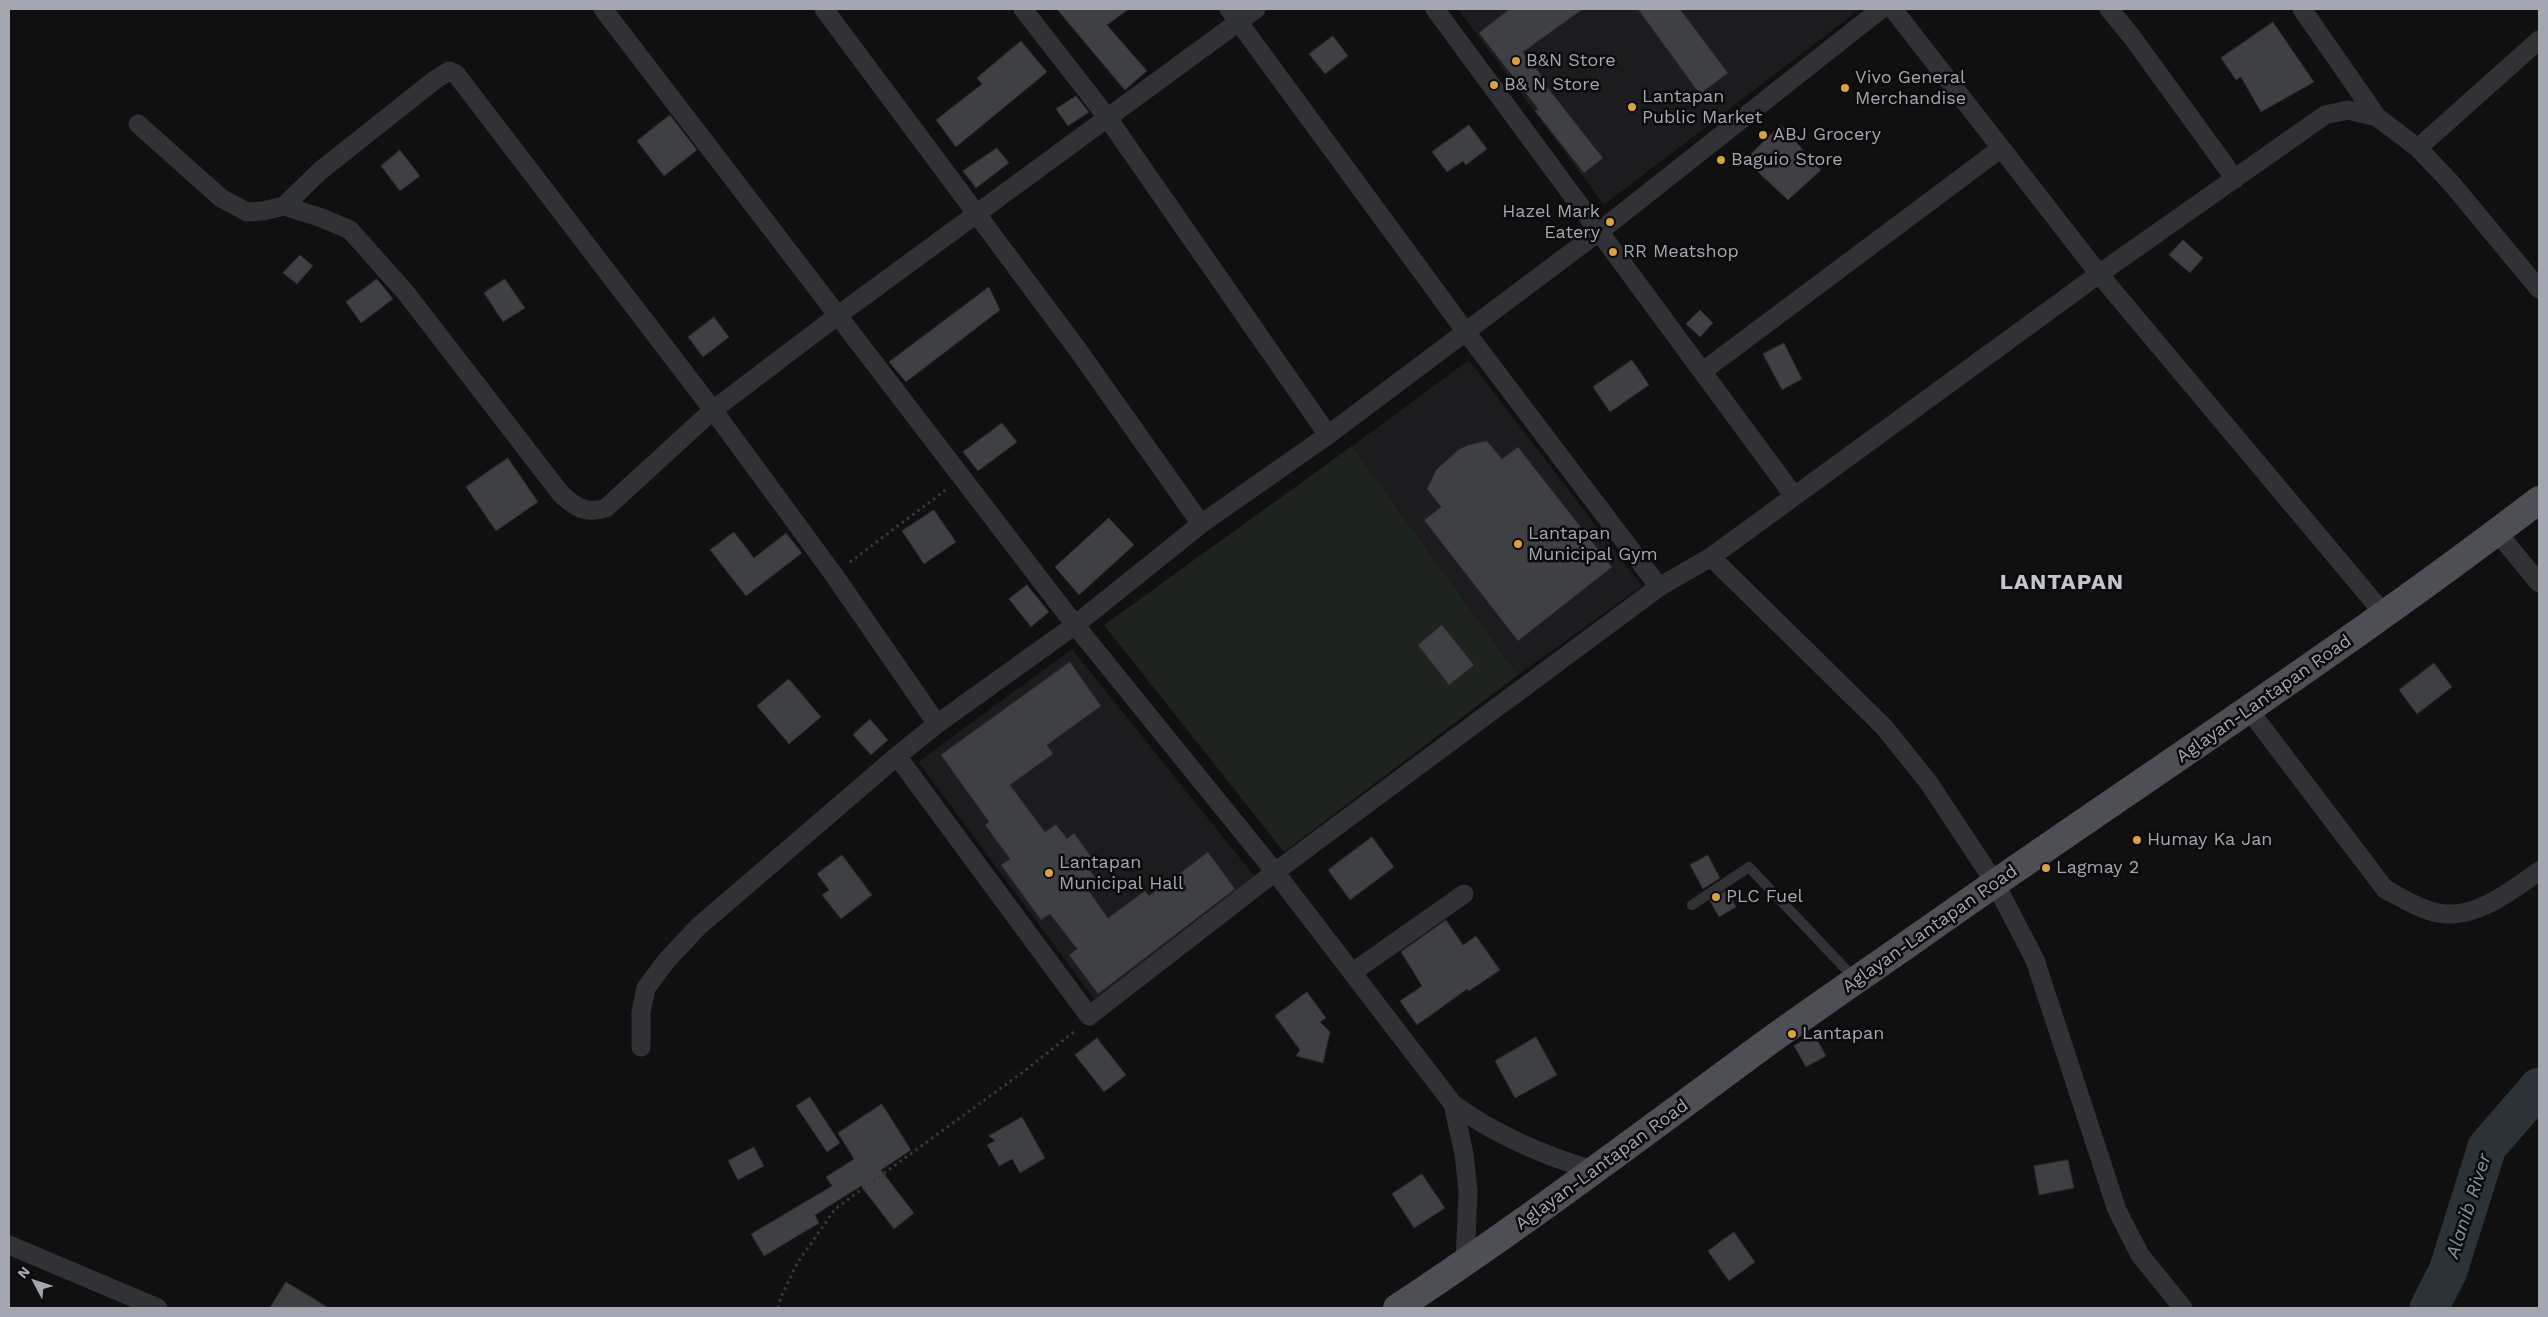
<!DOCTYPE html>
<html>
<head>
<meta charset="utf-8">
<style>
	body { margin:0 }
	#map { position:relative; width:2548px; height:1317px; overflow:hidden; background:#101011; font-family:"Work Sans",sans-serif }
	canvas { display:block }
	.frame { position:absolute; inset:0; border:10px solid #a3a7b0; pointer-events:none }
	.north { position:absolute; left:10px; top:1257px; width:50px; height:50px; -webkit-text-stroke:4px #0b0b0c; paint-order:stroke; rotate:310deg; font-size:14px; font-weight:700; line-height:20px; text-align:center; color:#a3a7b0 }
	.north::after { content:''; display:block; margin:auto; width:18px; height:22px; background:#a3a7b0; clip-path:polygon(50% 0,100% 100%,50% 72%,0 100%) }
</style>
</head>
<body>
<div id="map">
<canvas width="2548" height="1317"></canvas>
<div class="frame"></div>
<div class="north">N</div>
</div>
<script>
const context = document.querySelector('canvas').getContext('2d');
context.lineJoin = 'round';
function fillPath(path, color) {
  context.fillStyle = color;
  context.fill(path, 'evenodd');
}
function stroke(path, color, width, dash) {
  context.strokeStyle = color;
  context.lineWidth = width;
  context.lineCap = dash ? 'butt' : 'round';
  context.setLineDash(dash || []);
  context.stroke(path);
}
function drawText(font, color, halo, rows, align = 'center') {
  context.font = font + ' "Work Sans",sans-serif';
  context.lineWidth = 5;
  context.setLineDash([]);
  context.textBaseline = 'middle';
  context.strokeStyle = halo;
  context.fillStyle = color;
  for (const [text, x, y, turn = 0] of rows) {
    context.save();
    context.translate(x, y);
    context.rotate((+turn || 0) * Math.PI / 180);
    context.textAlign = isNaN(turn) ? turn : align;
    if (halo) context.strokeText(text, 0, 0);
    context.fillText(text, 0, 0);
    context.restore();
  }
}
fillPath(new Path2D(`
	M1458,9H1860L1604,205Z
	M1469,360L1642,586L1518,675L1352,446Z
	M1072,649L1255,877L1095,1000L918,762Z`), '#1c1c1e');
fillPath(new Path2D(`
	M1352,446L1518,675L1284,852L1104,625Z`), '#1d231d');
stroke(new Path2D(`
	M2429,1308L2448,1271L2487,1147L2539,1087`), '#2b3238', 39);
const building = new Path2D(`
	M1057,9H1129L1107,25L1147,71L1125,90Z
	M1510,9H1583L1523,52L1545,80L1543,82L1603,158L1584,173L1535,111L1538,109L1479,33Z
	M1638,9H1680L1728,73L1700,94Z
	M2273,22L2314,82L2261,112L2241,77L2236,80L2221,58Z
	M1333,36L1348,56L1325,74L1309,54Z
	M1021,41L1047,72L956,147L936,120L982,84L977,78Z
	M1076,96L1089,112L1068,126L1056,109Z
	M670,115L697,150L664,176L637,141Z
	M1469,125L1487,149L1466,165L1463,161L1447,172L1432,152Z
	M1781,125L1821,170L1788,200L1745,160Z
	M997,148L1009,163L976,188L963,171Z
	M400,150L420,176L400,191L381,166Z
	M2183,240L2203,258L2190,273L2169,255Z
	M300,255L313,266L297,284L283,273Z
	M377,279L393,299L361,323L346,302Z
	M505,279L525,308L503,322L484,293Z
	M989,287L1000,310L906,382L889,362Z
	M1700,310L1713,323L1700,337L1686,324Z
	M714,317L729,337L703,357L688,337Z
	M1784,343L1802,379L1782,390L1763,354Z
	M1632,360L1649,385L1610,412L1593,387Z
	M1002,423L1017,442L978,471L963,452Z
	M1487,441L1502,459L1518,447L1612,567L1518,641L1424,520L1441,507L1427,489L1436,470L1458,450L1468,445Z
	M508,458L538,502L496,531L466,487Z
	M934,510L956,542L924,564L902,531Z
	M1109,518L1134,545L1079,595L1055,567Z
	M734,532L754,558L786,533L802,553L746,596L710,550Z
	M1027,585L1049,612L1031,627L1009,599Z
	M1442,625L1474,665L1449,685L1418,645Z
	M1070,662L1101,706L1047,745L1053,754L1010,785L1045,832L1056,824L1067,839L1074,833L1094,861L1087,866L1096,879L1086,887L1108,918L1145,891L1149,896L1208,852L1235,889L1098,994L1069,955L1077,949L1050,914L1041,920L1001,865L1010,859L985,825L989,822L941,755Z
	M2434,663L2452,687L2417,714L2399,690Z
	M789,679L821,717L789,744L757,706Z
	M870,719L888,740L871,755L853,735Z
	M1372,837L1394,867L1350,900L1328,870Z
	M842,855L872,895L841,919L822,895L829,890L817,874Z
	M1708,855L1720,878L1703,889L1690,865Z
	M1727,890L1736,907L1719,917L1710,901Z
	M1446,920L1463,945L1476,936L1500,970L1469,991L1467,989L1417,1025L1400,1001L1422,986L1401,952Z
	M1307,992L1326,1018L1320,1022L1330,1032L1323,1063L1296,1056L1300,1050L1275,1016Z
	M1814,1034L1826,1056L1806,1067L1794,1046Z
	M1536,1037L1557,1075L1515,1098L1495,1061Z
	M1097,1038L1126,1075L1104,1092L1075,1055Z
	M810,1097L840,1143L827,1152L796,1106Z
	M882,1104L911,1150L881,1170L914,1213L894,1229L861,1186L815,1215L819,1223L764,1256L751,1234L832,1186L826,1177L854,1159L838,1133Z
	M1022,1117L1045,1158L1020,1173L1012,1159L999,1166L987,1145L995,1141L989,1136Z
	M754,1147L764,1166L738,1180L728,1161Z
	M2068,1160L2074,1188L2039,1195L2034,1166Z
	M1422,1174L1445,1208L1414,1228L1392,1194Z
	M1734,1232L1755,1262L1729,1281L1708,1251Z
	M286,1282L329,1308H270Z`);
fillPath(building, '#3f4044');
stroke(building, '#2a2a2d', 1);
stroke(new Path2D(`
	M850,562L947,489
	M778,1308L781,1297L798,1262L835,1209L1027,1069L1075,1031`), '#37393c', 3, [2.5, 4]);
stroke(new Path2D(`
	M1692,905L1749,867L1856,980`), '#313235', 10);
stroke(new Path2D(`
	M603,9L1075,625L1275,872L1453,1104C1497,1136 1544,1156 1596,1171
	M824,9L1078,350L1201,524
	M1023,9L1107,117L1328,435
	M1229,9L1466,332L1659,587
	M1435,9L1794,496
	M1893,9L2099,274L2384,614
	M2109,9L2132,37L2235,179
	M2302,9L2377,117
	M138,124L221,198L247,212L263,211L284,206L322,218L350,230L406,293L561,494C576,508 586,514 606,508L713,410L837,316L1256,9
	M2418,148L2539,40
	M284,206L320,171L436,79L449,71L456,74L713,410L834,575L937,724
	M1703,371L2000,149
	M2497,532L2539,583
	M1711,557L1884,727L1929,783L1995,883L2035,960L2117,1210L2140,1255L2183,1308
	M2249,710L2385,889C2402,898 2419,909 2438,913C2475,920 2511,891 2539,871
	M897,756L1089,1016L1275,872L1659,587L1711,557L2099,274L2325,115L2348,110L2377,117L2418,148L2452,184L2539,289
	M1353,972L1464,894
	M641,1047V1012L646,988L667,960L698,927L897,756L937,724L1075,625L1201,524L1328,435L1600,231L1881,9
	M1453,1104L1464,1154L1468,1191L1465,1263
	M9,1245L158,1308`), '#313235', 19);
stroke(new Path2D(`
	M1397,1308C1524,1224 1646,1132 1768,1042C1818,1006 1868,972 1918,937C2125,791 2338,654 2539,500`), '#4d4f54', 28);
for (const [x, y, r, color] of [
	[1516,61,5,"#daa13f"],
	[1494,85,5,"#daa13f"],
	[1845,88,5,"#daa13f"],
	[1632,107,5,"#daa13f"],
	[1763,135,5,"#daa13f"],
	[1721,160,5,"#daa13f"],
	[1610,222,5,"#daa13f"],
	[1613,252,5,"#daa13f"],
	[1518,544,5,"#daa13f"],
	[2137,840,5,"#daa13f"],
	[2046,868,5,"#daa13f"],
	[1049,873,5,"#daa13f"],
	[1716,897,5,"#daa13f"],
	[1792,1034,5,"#daa13f"]
]) {
  const dot = new Path2D();
  dot.arc(x, y, r, 0, 2 * Math.PI);
  context.fillStyle = color;
  context.fill(dot);
  stroke(dot, '#0b0b0c', 2);
}
drawText('18px', '#a3a7b0', '#0b0b0c', [
	["B&N Store",1526,61],
	["Vivo General",1855,78],
	["Merchandise",1855,99],
	["B& N Store",1504,85],
	["Lantapan",1642,97],
	["Public Market",1642,118],
	["ABJ Grocery",1773,135],
	["Baguio Store",1731,160],
	["Hazel Mark",1600,212,"right"],
	["Eatery",1600,233,"right"],
	["RR Meatshop",1623,252],
	["Lantapan",1528,534],
	["Municipal Gym",1528,555],
	["Humay Ka Jan",2147,840],
	["Lantapan",1059,863],
	["Municipal Hall",1059,884],
	["Lagmay 2",2056,868],
	["PLC Fuel",1726,897],
	["Lantapan",1802,1034]
], 'left');
drawText('18px', '#a3a7b0', '#0b0b0c', [
	["Aglayan-Lantapan Road",2264,699,-35],
	["Aglayan-Lantapan Road",1930,929,-35],
	["Aglayan-Lantapan Road",1602,1165,-36]
]);
drawText('italic 19px', '#7d95a7', '#0b0b0c', [
	["Alanib River",2469,1206,-72]
]);
context.letterSpacing = '1px';
drawText('bold 22px', '#c3c6cd', '#0b0b0c', [
	["LANTAPAN",2062,583]
]);
context.letterSpacing = '0px';
</script>
</body>
</html>
